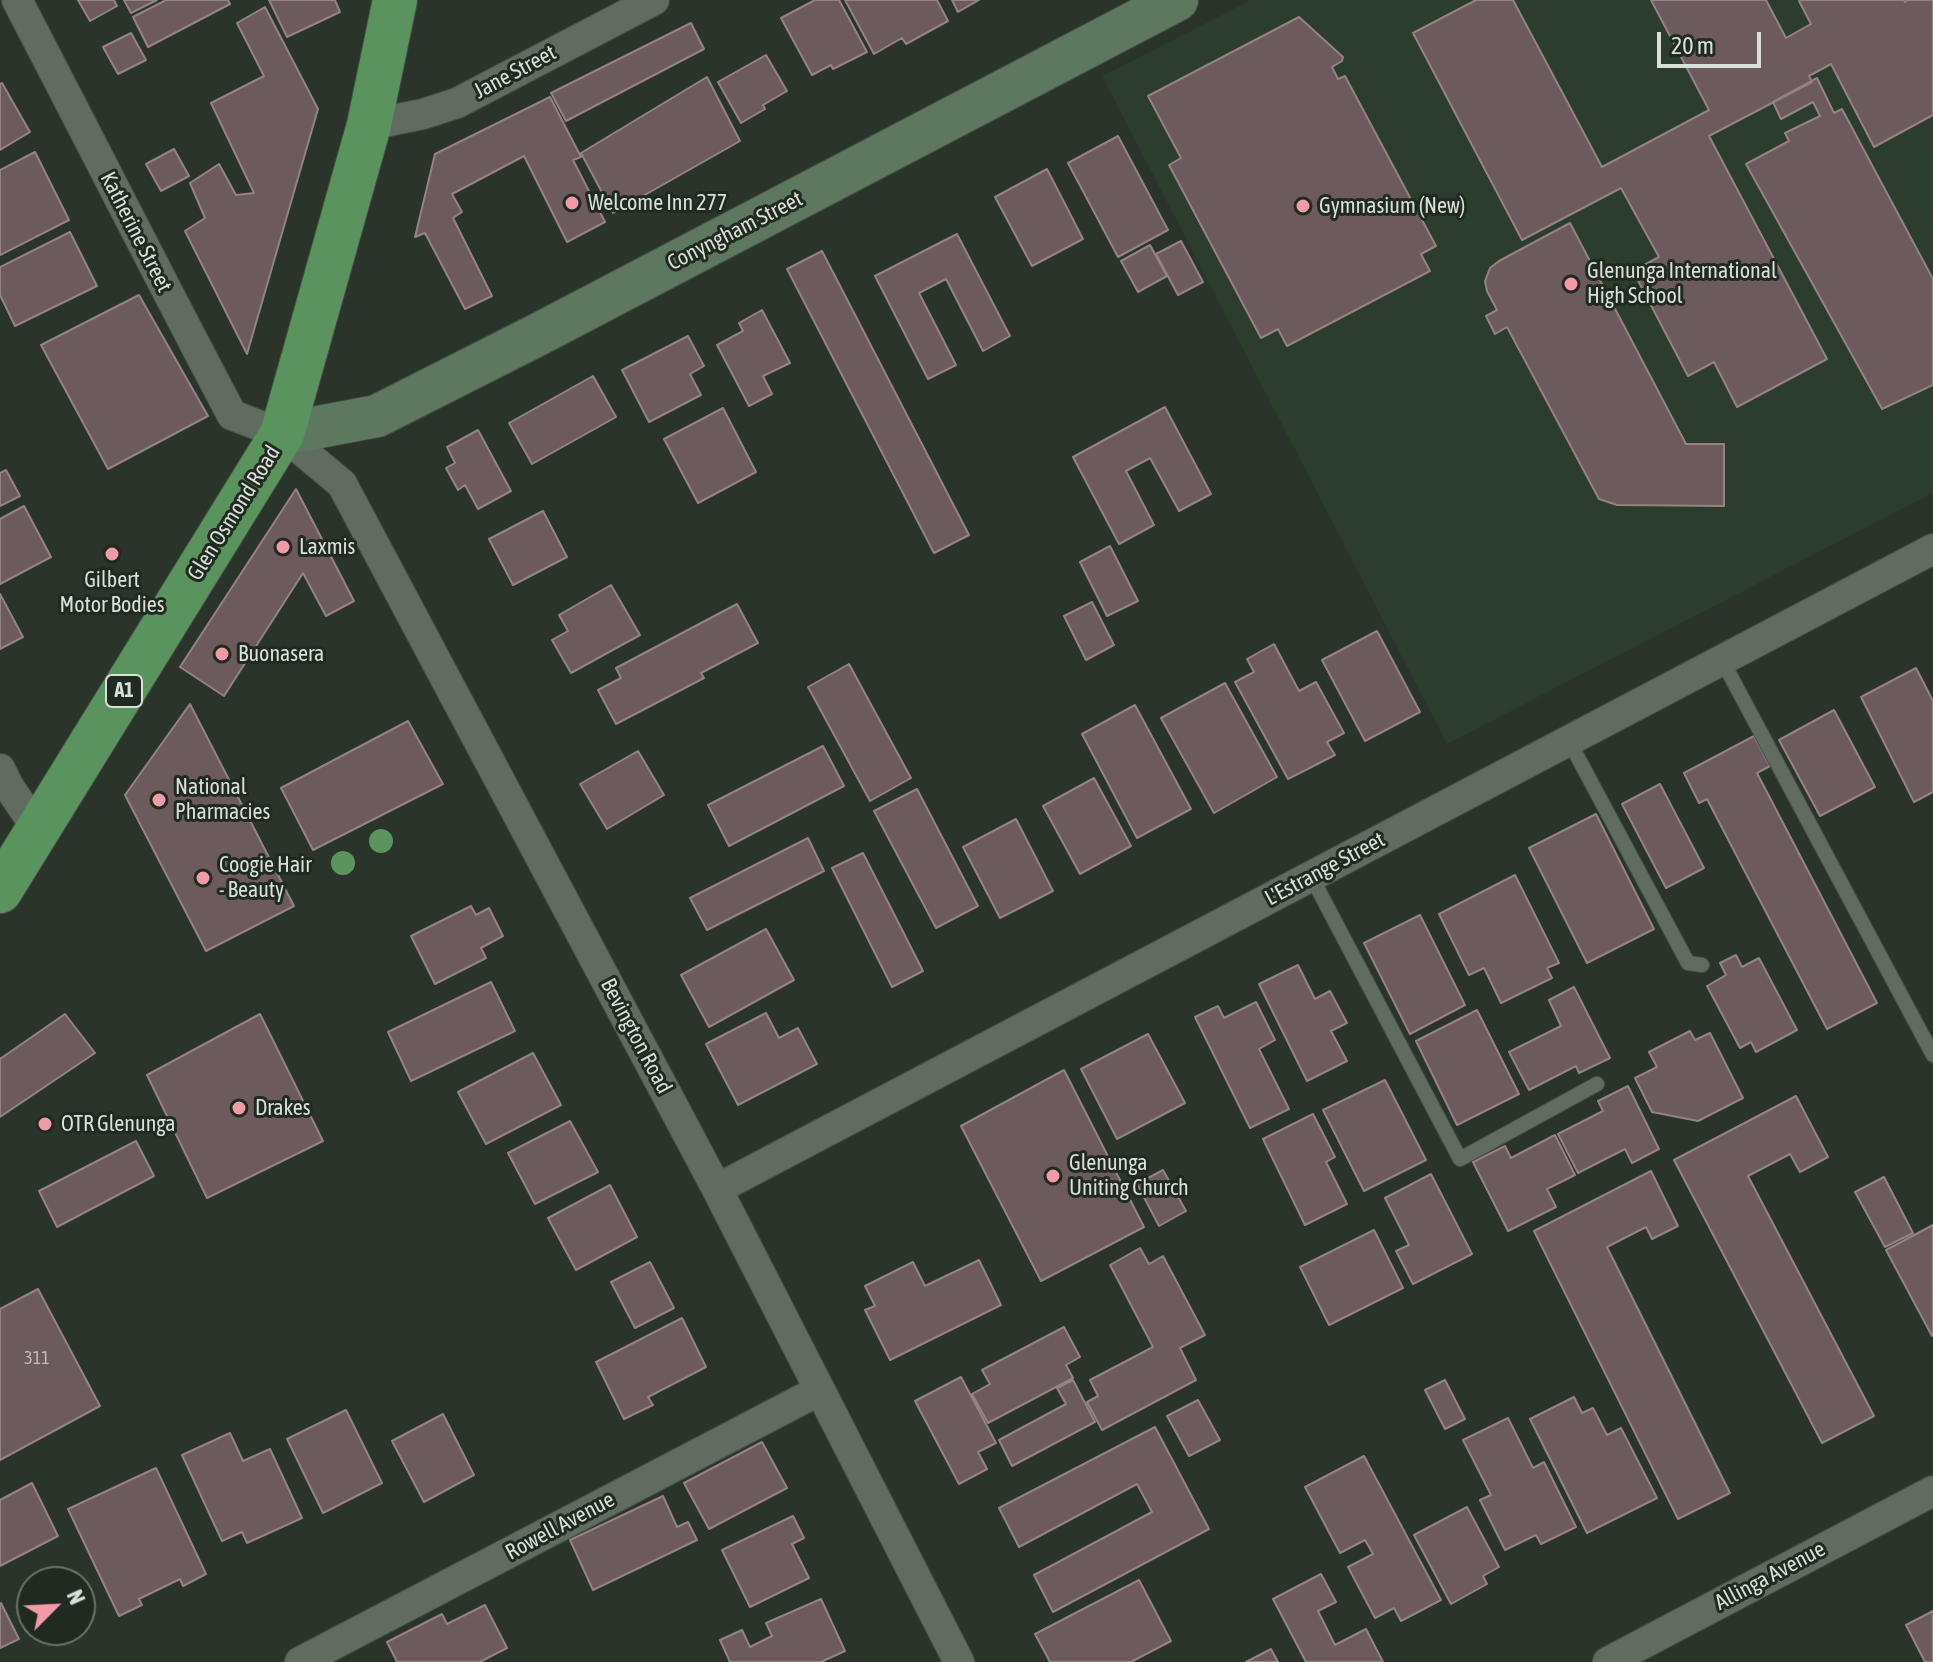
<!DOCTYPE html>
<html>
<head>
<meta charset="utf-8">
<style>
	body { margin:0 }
	#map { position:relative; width:1933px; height:1662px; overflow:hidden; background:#2a342a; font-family:"Asap Condensed",sans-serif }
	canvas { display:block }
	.north { position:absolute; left:16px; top:1566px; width:80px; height:80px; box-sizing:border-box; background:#202a20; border:2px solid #6a726a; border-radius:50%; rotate:66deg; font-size:22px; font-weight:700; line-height:32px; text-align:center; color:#d9dfd9 }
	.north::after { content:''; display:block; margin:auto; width:28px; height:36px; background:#f39aa8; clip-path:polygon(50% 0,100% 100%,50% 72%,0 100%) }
	.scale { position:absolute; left:1657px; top:32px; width:104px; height:36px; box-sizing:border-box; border:4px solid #d9dfd9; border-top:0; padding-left:10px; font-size:24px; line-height:28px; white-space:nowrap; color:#d9dfd9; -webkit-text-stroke:6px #202a20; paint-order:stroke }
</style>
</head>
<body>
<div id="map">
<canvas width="1933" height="1662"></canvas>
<div class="north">N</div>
<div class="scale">20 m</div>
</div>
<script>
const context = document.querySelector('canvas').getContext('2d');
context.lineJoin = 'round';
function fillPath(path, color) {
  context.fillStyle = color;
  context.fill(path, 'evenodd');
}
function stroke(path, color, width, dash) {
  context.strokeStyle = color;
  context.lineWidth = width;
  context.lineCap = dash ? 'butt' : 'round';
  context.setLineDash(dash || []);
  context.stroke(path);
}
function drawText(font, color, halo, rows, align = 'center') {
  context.font = font + ' "Asap Condensed",sans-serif';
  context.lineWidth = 6;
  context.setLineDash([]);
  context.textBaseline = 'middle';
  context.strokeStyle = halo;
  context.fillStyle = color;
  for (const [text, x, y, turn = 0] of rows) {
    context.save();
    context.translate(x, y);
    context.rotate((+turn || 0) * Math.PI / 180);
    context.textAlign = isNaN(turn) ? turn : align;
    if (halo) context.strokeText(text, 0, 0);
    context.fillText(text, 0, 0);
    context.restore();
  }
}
fillPath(new Path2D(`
	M1251,0H1933V493L1447,744L1102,76Z`), '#2c3c2d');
const building = new Path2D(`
	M78,0H114L117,6L90,21Z
	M124,0H157L131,13Z
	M166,0H228L230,4L148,47L133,17Z
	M269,0H335L340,12L287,37Z
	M815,0H839L867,52L833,69L831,65L812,75L781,18Z
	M845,0H937L948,21L906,44L902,38L874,54Z
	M952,0H979L958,12Z
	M1476,0H1513L1602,167L1709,110L1651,0H1766L1786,38L1811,24L1799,1L1801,0H1904L1905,2L1908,0H1933V115L1874,147L1831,64L1809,76L1812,82L1709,136L1827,359L1737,407L1714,362L1688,376L1633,271L1659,257L1621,188L1522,240L1413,33Z
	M265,7L318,109L247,354L185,231L205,218L190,183L219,164L236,195L254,193L211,103L264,76L237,23Z
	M1299,17L1343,57L1342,61L1332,67L1338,79L1345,76L1436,246L1421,254L1430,271L1287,346L1278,329L1261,338L1169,165L1181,158L1148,96Z
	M691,23L704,49L566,121L551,93Z
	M131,33L146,60L118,74L103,47Z
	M766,55L787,91L763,105L765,109L741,123L718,82Z
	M707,77L740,141L613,213L581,153Z
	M1817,78L1834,113L1842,109L1933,279V385L1882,409L1746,164L1789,141L1785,133L1820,116L1813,102L1781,119L1773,102Z
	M2,83L30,132L0,150V84Z
	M550,97L581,157L573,160L605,222L567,242L524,156L452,194L462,212L453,218L492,296L465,309L425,233L415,237L435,154Z
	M1118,136L1168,230L1118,257L1068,163Z
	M174,149L189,176L161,191L146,164Z
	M35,152L69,220L0,255V170Z
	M1047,169L1083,239L1032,266L995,197Z
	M1570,223L1686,444H1724V506L1617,505L1599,499L1507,327L1495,334L1486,316L1497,310L1487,291L1485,281L1490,268L1499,261Z
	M70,232L97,286L15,326L0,295V267Z
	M957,234L1010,336L983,351L946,279L919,293L956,365L928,379L875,276Z
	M1181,241L1203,282L1178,295L1156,254Z
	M1150,245L1167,276L1138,292L1121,261Z
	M822,251L969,535L934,553L787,269Z
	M139,295L208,416L108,469L41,345Z
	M762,310L790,363L763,376L772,394L749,406L717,345L743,331L739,323Z
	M688,336L704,366L690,374L701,395L649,422L622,370Z
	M593,376L616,417L532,464L509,423Z
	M1165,407L1211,494L1179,511L1150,458L1126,471L1154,525L1119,544L1073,457Z
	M723,408L756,472L698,503L664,439Z
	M478,430L511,491L478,509L465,485L458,490L446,468L455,463L447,447Z
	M6,470L20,496L0,506V473Z
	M296,489L354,601L326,616L303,573L224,696L180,667Z
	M24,506L51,557L0,584V519Z
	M543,511L567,557L513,585L489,539Z
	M1110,546L1138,601L1107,616L1080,562Z
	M611,585L640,635L571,673L552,640L568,631L559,615Z
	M0,594L23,637L0,649Z
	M1092,602L1114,645L1086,660L1064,616Z
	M737,604L758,643L701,673L704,678L616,724L598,690L621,678L616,668Z
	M1377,631L1420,712L1365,741L1322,660Z
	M1274,644L1299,691L1316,682L1344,733L1327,742L1335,755L1288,779L1235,682L1254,672L1247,659Z
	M849,664L911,778L870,801L808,687Z
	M1916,668L1933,701V792L1914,802L1861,697Z
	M1225,683L1277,777L1214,813L1161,718Z
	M190,704L294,906L206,951L125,795Z
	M1135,705L1191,809L1137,838L1082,734Z
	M1834,710L1875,787L1820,816L1779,740Z
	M408,721L443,784L313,850L281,788Z
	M1754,736L1770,766L1757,773L1877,1003L1827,1029L1707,799L1699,803L1684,773Z
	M823,746L844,786L729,846L708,805Z
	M638,751L664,795L607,829L580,784Z
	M1094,778L1131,846L1080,874L1043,806Z
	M1660,784L1704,868L1666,888L1622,804Z
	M917,789L978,906L936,928L874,811Z
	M1596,814L1654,929L1587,963L1529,848Z
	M1016,819L1053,891L1000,918L963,847Z
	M808,838L824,871L707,930L690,898Z
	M863,853L923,971L892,987L832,868Z
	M1515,875L1559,963L1547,968L1552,978L1501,1003L1484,968L1469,975L1439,914Z
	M471,906L476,915L489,908L503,936L481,948L486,958L435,984L411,936Z
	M1420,915L1465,1005L1410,1034L1364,943Z
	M766,929L794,980L709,1027L681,975Z
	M1736,955L1742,967L1759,958L1797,1030L1756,1052L1751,1042L1740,1048L1707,986L1726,975L1720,963Z
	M1298,965L1315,999L1330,991L1347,1023L1331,1031L1347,1061L1307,1081L1259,984Z
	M491,982L515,1031L411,1081L388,1032Z
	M1574,987L1610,1058L1579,1073L1576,1066L1529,1090L1509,1052L1561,1026L1549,1000Z
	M1256,1002L1275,1040L1259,1049L1289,1109L1250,1128L1195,1017L1218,1006L1224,1018Z
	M1477,1010L1519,1094L1457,1125L1416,1041Z
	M766,1013L779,1038L798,1028L817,1064L738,1105L706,1044Z
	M65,1014L95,1053L0,1117V1059Z
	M260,1014L323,1141L207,1198L147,1075Z
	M1690,1031L1695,1040L1710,1033L1743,1098L1698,1121L1652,1112L1635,1078L1657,1067L1649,1052Z
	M1148,1034L1185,1103L1117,1139L1081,1069Z
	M533,1053L561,1105L486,1144L458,1092Z
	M1064,1070L1144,1227L1041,1281L961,1126Z
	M1385,1080L1426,1160L1364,1191L1323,1110Z
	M1628,1086L1659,1149L1632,1163L1625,1149L1578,1173L1558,1134L1603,1111L1598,1101Z
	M1796,1096L1828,1157L1800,1172L1790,1154L1748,1176L1874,1416L1822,1443L1674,1160Z
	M1313,1114L1335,1157L1326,1162L1347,1204L1305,1225L1263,1139Z
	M570,1121L598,1172L535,1204L508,1153Z
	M1555,1135L1575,1175L1547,1189L1556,1207L1508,1231L1473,1162L1505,1146L1511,1158Z
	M136,1141L154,1176L57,1227L39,1191Z
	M1163,1170L1186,1211L1159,1226L1137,1184Z
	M1651,1171L1678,1226L1652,1239L1646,1227L1607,1247L1730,1493L1678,1519L1534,1231Z
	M1431,1174L1472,1254L1413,1284L1396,1251L1409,1245L1385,1198Z
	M1884,1177L1913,1233L1885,1247L1855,1192Z
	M610,1185L637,1237L576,1270L548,1218Z
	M1933,1225V1335L1932,1336L1886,1250Z
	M1374,1230L1403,1288L1329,1325L1300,1267Z
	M1140,1248L1149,1264L1163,1256L1205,1335L1180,1348L1196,1380L1102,1430L1087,1402L1098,1396L1090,1380L1153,1347L1110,1265Z
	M979,1260L1001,1305L890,1360L865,1310L875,1306L865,1286L913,1262L925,1286Z
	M650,1262L674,1308L635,1328L611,1282Z
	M38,1289L100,1406L0,1460V1309Z
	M682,1318L706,1367L648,1397L653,1405L624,1419L596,1362Z
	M1064,1327L1080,1357L1066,1365L1073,1378L988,1423L972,1394L990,1384L982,1370Z
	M961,1377L996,1443L978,1452L987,1469L959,1484L915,1401Z
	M1073,1380L1095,1422L1012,1466L999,1440L1066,1404L1057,1388Z
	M1445,1380L1465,1419L1445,1429L1425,1390Z
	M1574,1397L1582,1413L1593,1408L1607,1435L1621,1428L1657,1498L1587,1533L1530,1419Z
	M1198,1400L1220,1440L1189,1456L1167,1416Z
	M346,1410L382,1483L323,1513L287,1439Z
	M443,1414L474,1475L424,1502L392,1441Z
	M1508,1418L1533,1468L1544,1462L1576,1527L1541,1544L1536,1535L1505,1550L1480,1500L1491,1495L1463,1440Z
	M1155,1427L1209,1529L1053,1612L1034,1575L1152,1512L1137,1484L1019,1547L999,1508Z
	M230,1433L243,1461L270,1449L302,1518L247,1543L242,1532L222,1541L182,1455Z
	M762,1442L787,1488L709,1529L684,1483Z
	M1364,1456L1441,1600L1401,1621L1394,1608L1375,1618L1348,1567L1373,1554L1365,1540L1340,1553L1305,1487Z
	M156,1468L206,1574L183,1586L180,1579L139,1599L142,1605L119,1616L68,1509Z
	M32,1483L58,1536L0,1566V1500Z
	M663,1496L677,1527L688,1522L697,1540L593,1590L570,1540Z
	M1467,1507L1499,1567L1483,1576L1487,1584L1451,1604L1414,1535Z
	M793,1516L804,1538L792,1544L809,1578L750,1607L722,1550Z
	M1321,1574L1336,1602L1318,1611L1335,1645L1366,1629L1383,1662H1306L1273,1599Z
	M1139,1580L1171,1641L1131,1662H1050L1035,1634Z
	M821,1599L845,1651L821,1662H730L720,1640L742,1630L750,1647L772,1636L766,1623Z
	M1,1603L19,1639L0,1648V1604Z
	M485,1605L507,1648L480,1662H397L387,1642L442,1614L447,1624Z
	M1933,1611V1662H1925L1906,1625Z
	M1271,1649L1278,1662H1246Z`);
fillPath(building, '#6c5a5c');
stroke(building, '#958285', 2);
const lane = new Path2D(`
	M1722,660L1933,1055
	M1569,741L1688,963L1702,965
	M1311,876L1460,1159L1597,1084`);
const street = new Path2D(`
	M17,0C89,138 159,277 232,415L282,434L342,484L717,1189L959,1662
	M369,125L423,114L457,103L654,0
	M0,769L9,787L38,830
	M717,1189L1933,549
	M300,1662L820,1390
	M1608,1662L1933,1491`);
const secondary = new Path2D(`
	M282,434L377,416L539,334L1177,0`);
const highway = new Path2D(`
	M0,891L282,434L369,125L395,0`);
stroke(lane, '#464f46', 16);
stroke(street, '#464f46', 32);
stroke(secondary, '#464f46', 44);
stroke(highway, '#464f46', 46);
stroke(lane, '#606c60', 14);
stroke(street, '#606c60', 30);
stroke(secondary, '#5e7860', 42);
stroke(highway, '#5b935f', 44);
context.fillStyle = '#5b945f';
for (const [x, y] of [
	[381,841],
	[343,863]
]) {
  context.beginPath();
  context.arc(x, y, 12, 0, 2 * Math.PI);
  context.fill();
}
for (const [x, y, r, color] of [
	[572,203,8,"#f39aa8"],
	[1303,206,8,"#f39aa8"],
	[1571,284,8,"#f39aa8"],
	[283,547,8,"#f39aa8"],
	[112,554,8,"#f39aa8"],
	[222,654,8,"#f39aa8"],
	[159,800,8,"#f39aa8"],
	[203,878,8,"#f39aa8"],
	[239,1108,8,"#f39aa8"],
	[45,1124,8,"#f39aa8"],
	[1053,1176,8,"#f39aa8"]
]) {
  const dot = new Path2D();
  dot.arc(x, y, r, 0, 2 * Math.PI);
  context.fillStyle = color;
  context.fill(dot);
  stroke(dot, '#202a20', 3);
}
drawText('18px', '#bebeba', null, [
	["311",37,1358]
]);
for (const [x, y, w] of [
	[124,691,36]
]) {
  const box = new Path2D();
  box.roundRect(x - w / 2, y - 16, w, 32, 6);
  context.fillStyle = '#202a20';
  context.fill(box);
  stroke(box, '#d9dfd9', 2);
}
drawText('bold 20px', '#d9dfd9', null, [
	["A1",124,691]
]);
drawText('22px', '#d9dfd9', '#202a20', [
	["Jane Street",515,72,-28],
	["Conyngham Street",735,231,-27],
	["Katherine Street",136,232,63],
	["Glen Osmond Road",234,513,-58],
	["L'Estrange Street",1325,869,-28],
	["Bevington Road",636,1036,62],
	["Rowell Avenue",560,1526,-28],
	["Allinga Avenue",1770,1576,-28]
]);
drawText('22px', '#d9dfd9', '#202a20', [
	["Welcome Inn 277",588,203],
	["Gymnasium (New)",1319,206],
	["Glenunga International",1587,271],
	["High School",1587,296],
	["Laxmis",299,547],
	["Gilbert",112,580,"center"],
	["Motor Bodies",112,605,"center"],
	["Buonasera",238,654],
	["National",175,787],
	["Pharmacies",175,812],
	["Coogie Hair",219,865],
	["- Beauty",219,890],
	["Drakes",255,1108],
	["OTR Glenunga",61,1124],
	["Glenunga",1069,1163],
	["Uniting Church",1069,1188]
], 'left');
</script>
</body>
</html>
